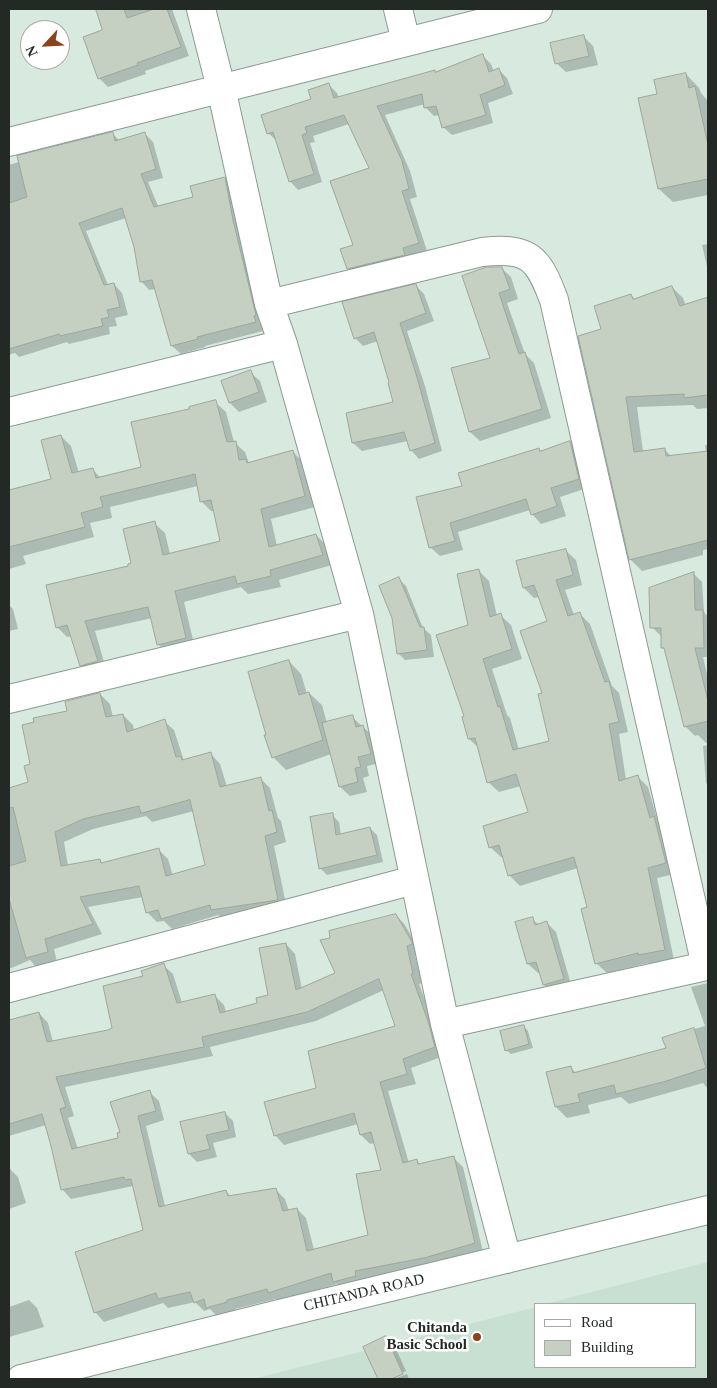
<!DOCTYPE html>
<html>
<head>
<meta charset="utf-8">
<style>
	body { margin:0 }
	#map { position:relative; width:717px; height:1388px; overflow:hidden; background:#d8eae0; font-family:Georgia,serif }
	canvas { display:block }
	.frame { position:absolute; inset:0; border:10px solid #232a26; pointer-events:none }
	.legend { position:absolute; left:534px; top:1303px; width:162px; height:65px; box-sizing:border-box; background:#fff; border:1px solid #a7aaa8; margin:0; padding:6px 9px; list-style:none; font-size:15px; color:#232a26 }
	.legend li { display:flex; align-items:center; gap:10px; height:25px }
	.legend b { width:25px; border:1px solid #a7aaa8 }
	.north { position:absolute; left:20px; top:20px; width:50px; height:50px; box-sizing:border-box; background:#fff; border:1px solid #a7aaa8; border-radius:50%; rotate:245deg; font-size:14px; font-weight:700; line-height:20px; text-align:center; color:#232a26 }
	.north::after { content:''; display:block; margin:auto; width:18px; height:22px; background:#89441c; clip-path:polygon(50% 0,100% 100%,50% 72%,0 100%) }
</style>
</head>
<body>
<div id="map">
<canvas width="717" height="1388"></canvas>
<div class="frame"></div>
<ul class="legend">
<li><b style="height:6px;background:#fff"></b>Road</li>
<li><b style="height:14px;background:#c5d0c2"></b>Building</li>
</ul>
<div class="north">N</div>
</div>
<script>
const context = document.querySelector('canvas').getContext('2d');
context.lineJoin = 'round';
function fillPath(path, color) {
  context.fillStyle = color;
  context.fill(path, 'evenodd');
}
function stroke(path, color, width, dash) {
  context.strokeStyle = color;
  context.lineWidth = width;
  context.lineCap = dash ? 'butt' : 'round';
  context.setLineDash(dash || []);
  context.stroke(path);
}
function drawText(font, color, halo, rows, align = 'center') {
  context.font = font + ' Georgia,serif';
  context.lineWidth = 5;
  context.setLineDash([]);
  context.textBaseline = 'middle';
  context.strokeStyle = halo;
  context.fillStyle = color;
  for (const [text, x, y, turn = 0] of rows) {
    context.save();
    context.translate(x, y);
    context.rotate((+turn || 0) * Math.PI / 180);
    context.textAlign = isNaN(turn) ? turn : align;
    if (halo) context.strokeText(text, 0, 0);
    context.fillText(text, 0, 0);
    context.restore();
  }
}
fillPath(new Path2D(`
	M708,1262V1379H253L536,1307V1367H696V1304H545Z`), '#c7e0d2');
fillPath(new Path2D(`
	M97,9H172L189,56L145,71L146,74L108,87L100,79L85,38L104,31Z
	M584,37L593,46L598,65L566,72L556,63Z
	M482,55L491,64L494,72L499,70L507,78L513,94L488,103L493,123L452,135L443,127L440,115L434,116L425,107V104L385,115L410,171L417,197L410,199L427,251L357,277L348,268L371,169L349,124L313,136L315,142L310,143L322,182L298,190L290,181L278,142L268,133L313,100L329,85L337,93L339,98L435,71L436,73Z
	M686,74L699,88L701,93L708,101V195L673,202L659,189L658,95Z
	M112,133L120,141L145,134L153,142L163,178L148,182L159,208L194,198L224,178L233,187L263,331L205,346V347L181,354L172,346L156,289L149,290L141,281L136,247L126,218L86,231L108,285L114,284L122,293L128,315L115,318L117,326L109,327L110,334L69,344L67,342L19,357L15,353L9,355V165Z
	M708,244V271L702,245Z
	M501,268L511,277L518,299L507,303L525,354L534,363L551,418L480,441L470,432L492,358Z
	M416,286L424,294L434,321L407,331L425,386L442,451L419,459L411,450L408,441L362,451L353,443L347,414L394,403L391,383L378,341L363,346L355,338Z
	M672,287L683,298L686,306L708,299V411V408L697,409L693,405L637,407L643,452L664,449L672,457L706,452L705,445H708V549L703,550V555L642,571L631,560L580,337L603,329L631,295L636,300Z
	M250,372L260,381L267,402L239,412L230,403L222,382Z
	M215,402L226,412L234,442L245,452L249,463L293,452L303,462L315,507L271,519L277,546L316,535L326,545L332,565L279,580L281,587L248,594L241,587L184,602L195,648L168,654L158,644L152,618L95,631L107,672L91,675L81,665L72,636L67,637L57,627L133,564L154,523L165,533L170,554L221,541L215,511H211L201,501L198,486L110,507L112,518L90,523L94,537L23,556L26,564L9,569V526L36,518L53,480L61,436L71,446L79,473L93,470L101,478L143,467L191,410Z
	M570,442L579,452L587,488L560,497L566,516L541,524L532,514L530,510L458,532L463,550L440,556L430,547L463,486L539,449L541,452Z
	M565,550L576,560L582,585L565,590L574,615L579,613L590,624L612,686L619,693L628,732L619,734L626,780L638,777L648,787L658,822L664,828L675,874L657,878L674,960L650,964L648,963L607,973L596,963L589,908L578,868L520,886L509,875L504,857H501L490,847L530,813L521,786L499,792L488,782L479,748L469,739L466,717L469,625L479,571L489,581L497,616L500,615L511,625L522,659L492,669L507,715L510,718L519,750L551,742L543,693L548,622L539,597L534,598L524,588Z
	M693,573L702,582L704,612L708,617V657H703L708,678V743H706L698,735L695,736L685,726L666,651L663,648L662,637L652,627Z
	M399,579L406,586L423,628L431,635L434,657L405,660L398,653Z
	M9,605L13,609L18,629L9,631Z
	M289,661L301,674L307,694L309,693L322,705L327,723L352,717L372,735L380,763L367,766L369,776L363,778L367,792L350,796L340,787L331,754L286,770L273,757Z
	M100,694L110,704L113,717L123,715L133,725L134,731L164,721L174,730L184,761L211,754L220,764L227,787L260,778L270,788L278,818L281,821L286,842L274,846L287,909L222,919L218,915L172,929L164,921L157,922L148,913L143,897L88,907L102,934L54,949L57,962L36,967L30,960L9,969V789L30,783L31,765L69,712ZM194,811L206,866L173,876L168,859L158,849L103,864L99,860L68,866L64,842L93,829L146,816L152,822Z
	M708,745V785L706,783L703,746Z
	M332,815L339,822L341,835L370,828L377,835L383,862L327,875L320,868Z
	M396,915L405,925L421,953L415,955L422,983L419,984L437,1032L444,1056L411,1068L416,1084L388,1091L409,1163L417,1161L421,1165L454,1158L463,1167L483,1252L344,1290L337,1284L279,1301L276,1299L235,1309L236,1311L217,1316L210,1309L204,1311L195,1302L168,1308L163,1303L104,1322L95,1312L144,1231L133,1186L71,1199L62,1189L46,1125L9,1136V1021L39,1013L48,1023L53,1042L108,1031L114,1028L144,977L163,965L173,974L182,1003L215,996L224,1005L226,1012L259,1004L270,996L286,944L295,954L302,989L336,973L332,939ZM384,990L397,1027L317,1088L275,1135L284,1145L358,1124L361,1135L370,1144L375,1143L383,1171L369,1235L314,1250L306,1218L297,1209L289,1211L285,1199L275,1189L231,1197L226,1191L165,1206L146,1126L164,1120L159,1101L149,1092L121,1133L120,1139L78,1149L68,1118L74,1116L65,1087L213,1056L210,1047L316,1021Z
	M532,919L539,925L547,923L556,932L572,988L554,994L544,985L541,972L538,973L528,964Z
	M708,983V1089L703,1083L629,1104L621,1097L588,1105L590,1113L567,1118L556,1107L571,1068L576,1073L667,1049L664,1038L705,1026L691,987Z
	M524,1026L528,1031L533,1048L511,1054L506,1050Z
	M225,1113L233,1121L236,1137L213,1143L217,1157L197,1162L189,1154Z
	M9,1168L18,1177L26,1203L9,1209Z
	M29,1300L37,1308L44,1327L9,1337V1307Z
	M385,1338L395,1347L406,1371L389,1379H379L364,1348Z
	M407,1374L409,1379H394Z`), '#0003');
const building = new Path2D(`
	M96,9H124L127,18L154,9H167L181,47L137,63L138,65L98,79L83,37L102,30Z
	M584,35L589,56L555,64L550,43Z
	M483,54L489,72L499,68L505,85L480,95L486,115L442,128L436,106L424,108L422,94L377,106L402,161L409,189L402,191L419,243L403,248L405,255L347,269L340,249L353,245L330,181L369,168L344,115L305,127L307,133L302,135L314,174L289,182L273,132L267,134L261,115L311,99L308,90L329,83L334,98L435,70V72Z
	M686,73L689,88L695,86L708,145V179L658,189L638,98L657,94L654,80Z
	M113,132L115,141L145,132L156,169L141,174L154,207L193,197L190,186L225,177L233,220L256,315L254,316L256,322L197,337L198,339L171,346L152,280L140,282L134,247L122,208L79,223L104,285L114,283L120,307L107,310L109,317L101,319L103,326L60,336L59,334L9,349V203L27,197L17,156Z
	M487,267H502L510,289L499,293L519,354L525,352L542,409L469,432L451,368L490,358L462,276Z
	M416,284L426,313L400,323L417,377L435,443L410,451L404,432L352,443L346,413L393,402L388,383L389,382L374,332L354,339L342,302Z
	M672,286L680,306L708,297V395L684,398V394L626,397L634,452L665,448L666,456L708,451V540L629,560L578,336L601,329L594,306L631,294L633,299Z
	M251,370L259,392L229,403L221,381Z
	M216,400L227,442L236,441L239,460L246,459L247,463L293,450L305,496L261,509L269,547L316,534L323,555L270,570L271,576L237,584L235,576L175,591L186,638L157,645L148,607L85,621L98,661L80,666L67,625L56,628L46,585L128,566V564L131,563L123,529L155,521L163,555L220,541L211,500L200,502L195,474L100,497L103,507L81,513L85,527L9,547V490L51,479L41,440L61,435L72,473L93,468L96,478L141,467L131,422L189,409V407Z
	M570,441L579,479L551,488L557,506L531,515L526,499L450,523L455,541L429,548L416,497L462,486L458,473L539,448L540,451Z
	M566,549L573,575L556,580L568,616L580,612L605,682L609,681L619,722L609,724L619,781L638,775L650,818L654,816L666,863L648,868L665,950L638,955V953L595,964L581,909L587,907L574,857L508,876L499,845L489,848L483,826L528,812L516,774L487,783L475,738L468,739L462,717L464,716L436,635L468,625L457,574L479,569L490,617L501,613L512,649L483,659L498,707L500,706L513,750L549,741L538,694L542,693L520,631L547,621L534,585L523,588L516,561Z
	M694,572L695,610H703L704,648H695L708,701V721L684,727L664,648H661V628H650L649,588Z
	M399,577L420,627H424L427,650L397,654L392,618L379,586Z
	M289,660L299,695L309,692L323,740L272,758L264,735H266L248,672Z
	M100,693L106,717L123,714L127,732L165,719L176,757L181,756L182,760L211,752L220,787L261,777L269,811L272,810L277,832L265,836L278,900L211,910L210,905L161,919L158,910L146,913L139,886L80,897L93,924L45,939L48,952L26,958L9,899V866L26,861L13,807L9,808V788L28,782L24,766L30,764L22,725L34,722L33,718L67,711L65,702ZM190,800L205,865L166,876L159,848L101,863L100,859L61,866L55,832L83,819L139,806L141,813Z
	M353,715L356,727L363,725L371,754L358,757L361,767L355,768L358,782L339,787L322,723Z
	M333,813L336,835L370,827L377,855L319,869L310,817Z
	M396,914L412,942V944L407,946L413,974H411L428,1021L435,1047L403,1059L407,1074L380,1082L403,1163L417,1159L418,1164L454,1156L475,1243L424,1258L355,1271L356,1276L333,1282L331,1273L268,1293L267,1289L227,1300V1302L206,1308L204,1299L194,1303L190,1292L158,1299L156,1293L94,1313L75,1252L143,1230L131,1179L125,1180L124,1177L61,1190L51,1146L42,1114L9,1124V1020L39,1012L47,1042L108,1030L112,1028L103,986L143,976L141,971L164,963L177,1003L215,994L220,1013L257,1003L256,998L268,995L259,948L286,943L296,990L335,973L320,940L330,938L329,931ZM379,979L395,1026L308,1051L316,1088L264,1102L274,1136L354,1113L360,1135L371,1132L381,1170L356,1174L368,1235L307,1251L297,1208L283,1211L276,1188L228,1196L226,1190L159,1207L138,1116L156,1111L150,1090L110,1102L120,1132L117,1133L118,1138L72,1149L60,1109L66,1107L56,1077L204,1047L202,1037L307,1012Z
	M533,917L535,925L547,921L564,979L543,985L536,962L527,964L515,922Z
	M524,1025L529,1044L505,1051L500,1031Z
	M694,1028L706,1068L663,1082L616,1094L614,1085L578,1094L580,1102L555,1107L546,1072L571,1066L573,1073L666,1048L662,1038Z
	M225,1112L229,1130L206,1135L210,1149L188,1154L180,1122Z
	M386,1336L403,1374L391,1379H378L363,1347Z`);
fillPath(building, '#c5d0c2');
stroke(building, '#9ca799', 1);
const minor = new Path2D(`
	M201,9L221,88L269,304L283,344L359,614L445,1024L507,1259
	M398,9L406,42
	M9,142L538,9
	M269,304L482,252C529,247 538,257 554,300L706,966L445,1024
	M9,412L283,344
	M9,699L359,614
	M9,988L414,880
	M21,1379L275,1315L708,1210`);
stroke(minor, '#8a9c93', 30);
stroke(minor, '#fff', 28);
for (const [x, y, r, color] of [
	[477,1337,5,"#89441c"]
]) {
  const dot = new Path2D();
  dot.arc(x, y, r, 0, 2 * Math.PI);
  context.fillStyle = color;
  context.fill(dot);
  stroke(dot, '#fff', 2);
}
drawText('15px', '#232a26', '#fff', [
	["CHITANDA ROAD",364,1293,-13]
]);
drawText('bold 15px', '#232a26', '#fff', [
	["Chitanda",467,1328],
	["Basic School",467,1345]
], 'right');
</script>
</body>
</html>
